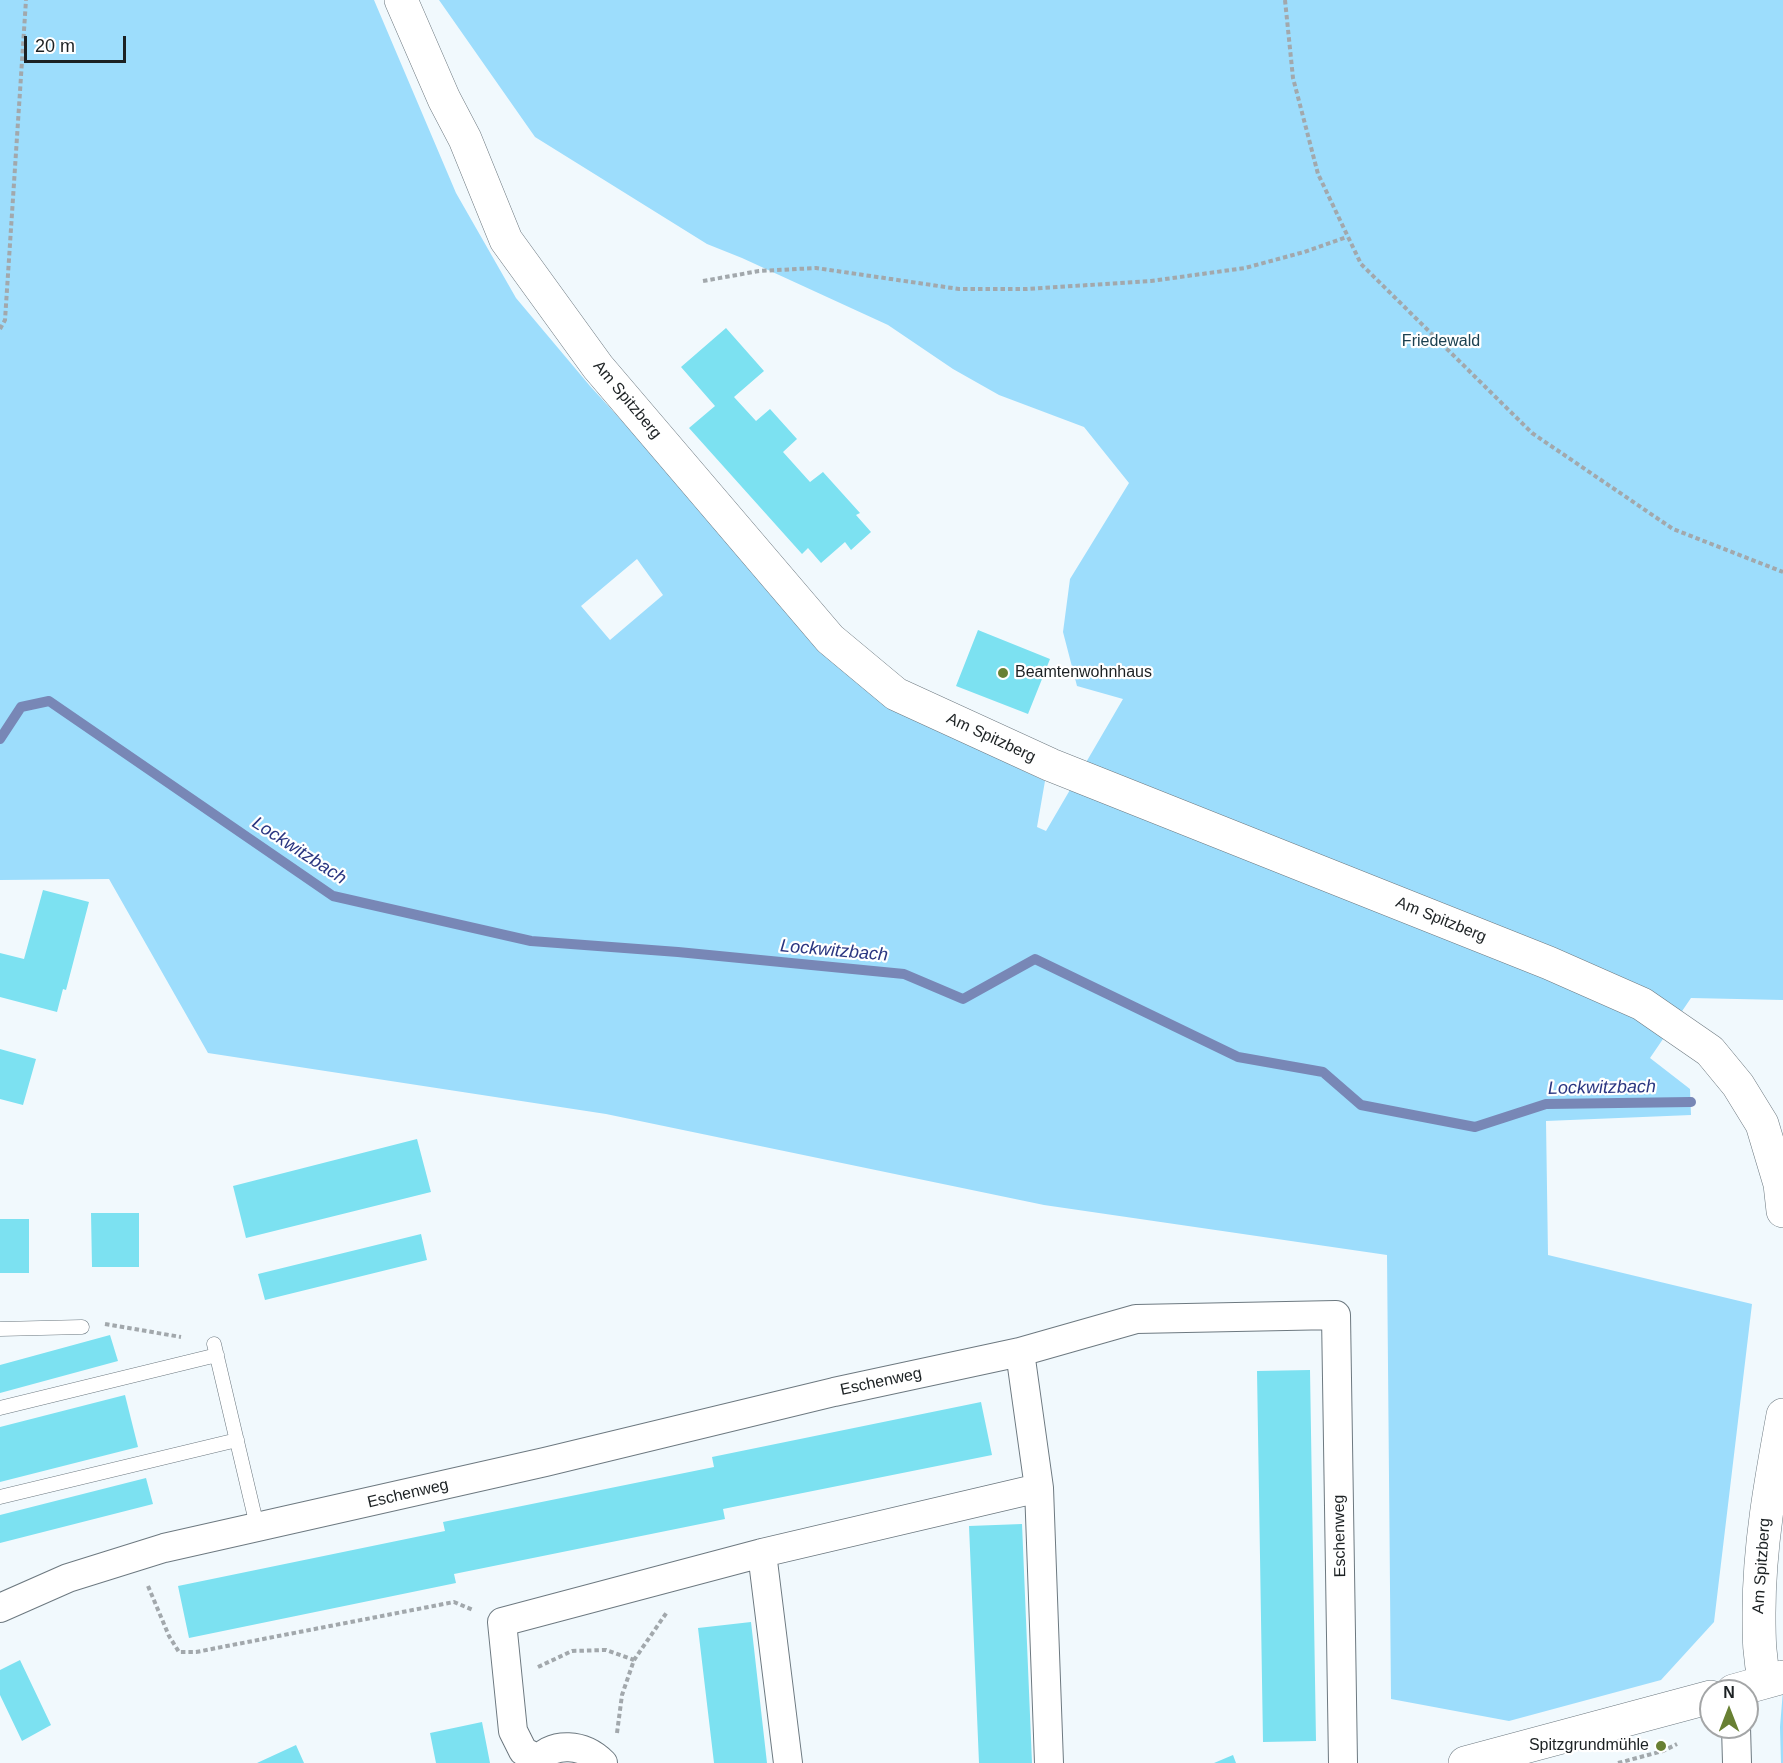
<!DOCTYPE html>
<html>
<head>
<meta charset="utf-8">
<style>
	body { margin:0 }
	#map { position:relative; width:1783px; height:1763px; overflow:hidden; background:#f1f9fd; font-family:Helvetica,sans-serif }
	canvas { display:block }
	.north { position:absolute; left:1699px; top:1679px; width:60px; height:60px; box-sizing:border-box; background:#fff; border:2px solid #a4a6a7; border-radius:50%; rotate:0deg; font-size:16px; font-weight:700; line-height:24px; text-align:center; color:#1c2123 }
	.north::after { content:''; display:block; margin:auto; width:21px; height:27px; background:#688033; clip-path:polygon(50% 0,100% 100%,50% 72%,0 100%) }
	.scale { position:absolute; left:24px; top:36px; width:102px; height:27px; box-sizing:border-box; border:3px solid #1c2123; border-top:0; padding-left:8px; font-size:18px; line-height:21px; white-space:nowrap; color:#1c2123; -webkit-text-stroke:4px #fff; paint-order:stroke }
</style>
</head>
<body>
<div id="map">
<canvas width="1783" height="1763"></canvas>
<div class="north">N</div>
<div class="scale">20 m</div>
</div>
<script>
const context = document.querySelector('canvas').getContext('2d');
context.lineJoin = 'round';
function fillPath(path, color) {
  context.fillStyle = color;
  context.fill(path, 'evenodd');
}
function stroke(path, color, width, dash) {
  context.strokeStyle = color;
  context.lineWidth = width;
  context.lineCap = dash ? 'butt' : 'round';
  context.setLineDash(dash || []);
  context.stroke(path);
}
function drawText(font, color, halo, rows, align = 'center') {
  context.font = font + ' Helvetica,sans-serif';
  context.lineWidth = 4.5;
  context.setLineDash([]);
  context.textBaseline = 'middle';
  context.strokeStyle = halo;
  context.fillStyle = color;
  for (const [text, x, y, turn = 0] of rows) {
    context.save();
    context.translate(x, y);
    context.rotate((+turn || 0) * Math.PI / 180);
    context.textAlign = isNaN(turn) ? turn : align;
    if (halo) context.strokeText(text, 0, 0);
    context.fillText(text, 0, 0);
    context.restore();
  }
}
fillPath(new Path2D(`
	M0,0H374L456,193L516,298L590,386L700,506L904,714L1045,781L1037,827L1046,831L1123,699L1077,686L1063,632L1070,579L1129,483L1084,427L999,395L953,369L888,325L742,258L707,244L535,137L439,0H1783V1000L1691,998L1650,1058L1690,1089L1691,1115L1546,1121L1548,1255L1752,1304L1714,1622L1661,1680L1509,1721L1391,1699L1387,1255L1044,1205L606,1114L208,1053L109,879L0,880ZM637,559L663,595L610,640L581,606Z
	M1783,1690V1763H1781L1780,1727Z`), '#9dddfc');
stroke(new Path2D(`
	M0,739L21,707L49,701L333,896L531,941L678,952L904,974L963,999L1035,959L1238,1057L1323,1072L1361,1105L1475,1127L1546,1104L1691,1102`), '#7887b6', 10);
fillPath(new Path2D(`
	M726,328L764,371L734,397L756,421L770,409L797,439L783,452L810,482L823,472L860,513L856,515L871,532L851,550L845,542L821,563L808,548L802,554L689,428L715,406L681,367Z
	M978,630L1050,659L1028,714L956,686Z
	M43,890L89,902L66,990L63,989L57,1012L0,997V953L24,959Z
	M0,1049L36,1059L23,1105L0,1099Z
	M417,1139L431,1192L246,1238L233,1186Z
	M91,1213H139V1267H92Z
	M0,1219H29V1273H0Z
	M421,1234L427,1260L265,1300L258,1274Z
	M110,1335L118,1361L0,1393V1365Z
	M1310,1370L1316,1741L1263,1742L1257,1371Z
	M125,1395L138,1447L0,1482V1427Z
	M981,1402L992,1455L723,1509L725,1519L454,1574L456,1583L189,1638L178,1586L445,1531L443,1522L714,1467L712,1457Z
	M146,1478L153,1504L0,1543V1515Z
	M1022,1524L1032,1763H979L969,1526Z
	M751,1622L767,1763H714L698,1628Z
	M20,1660L51,1725L22,1741L0,1695V1670Z
	M482,1722L490,1763H436L430,1733Z
	M296,1745L304,1763H257Z
	M1233,1755L1236,1763H1214Z`), '#7ce1f1');
const lane = new Path2D(`
	M0,1329L82,1327
	M214,1344L257,1526
	M0,1408L217,1355
	M0,1497L237,1440`);
const street = new Path2D(`
	M1020,1352L1039,1488L1049,1763
	M762,1553L788,1763
	M0,1608L68,1578L164,1548L545,1462L834,1392L1020,1352L1136,1319L1336,1315L1343,1763
	M1736,1727L1737,1763
	M538,1759L523,1751L513,1731L502,1622L762,1553L1039,1488
	M535,1763C553,1740 584,1744 603,1763`);
const secondary = new Path2D(`
	M401,0L444,99L465,139L506,240L598,367L830,639L896,694L1051,765L1549,963L1642,1004L1710,1051L1738,1085L1762,1124L1780,1184L1783,1211
	M1765,1682C1759,1657 1759,1638 1759,1613C1759,1546 1771,1480 1783,1415
	M1733,1691L1783,1677
	M1465,1763L1711,1697`);
stroke(lane, '#6d7980', 15);
stroke(street, '#6d7980', 30);
stroke(secondary, '#6d7980', 34);
stroke(new Path2D(`
	M1285,0L1293,78L1318,174L1361,264L1532,433L1673,529L1783,572
	M703,281L759,271L816,268L959,289H1027L1151,281L1245,268L1304,252L1347,237
	M0,329L5,320L26,0
	M105,1324L181,1337
	M148,1586L169,1636L179,1652H196L454,1602L473,1610
	M538,1667L572,1651L606,1650L634,1660
	M617,1733L622,1695L634,1660L667,1612
	M1618,1763L1663,1751L1677,1744`), '#a2a8ac', 4, [4.5, 3]);
stroke(lane, '#fff', 14);
stroke(street, '#fff', 28);
stroke(secondary, '#fff', 33);
for (const [x, y, r, color] of [
	[1003,673,6,"#688033"],
	[1661,1746,6,"#688033"]
]) {
  const dot = new Path2D();
  dot.arc(x, y, r, 0, 2 * Math.PI);
  context.fillStyle = color;
  context.fill(dot);
  stroke(dot, '#fff', 2);
}
drawText('16px', '#1c4151', '#fff', [
	["Friedewald",1441,342]
]);
drawText('16px', '#1c2123', '#fff', [
	["Am Spitzberg",627,400,50],
	["Am Spitzberg",991,738,25],
	["Am Spitzberg",1441,920,22],
	["Eschenweg",881,1382,-12],
	["Eschenweg",408,1494,-13],
	["Eschenweg",1340,1536,-91],
	["Am Spitzberg",1762,1566,-86]
]);
drawText('16px', '#1c2123', '#fff', [
	["Beamtenwohnhaus",1015,673],
	["Spitzgrundmühle",1649,1746,"right"]
], 'left');
drawText('italic 18px', '#2a3681', '#fff', [
	["Lockwitzbach",299,851,33],
	["Lockwitzbach",834,951,5],
	["Lockwitzbach",1602,1088,-1]
]);
</script>
</body>
</html>
